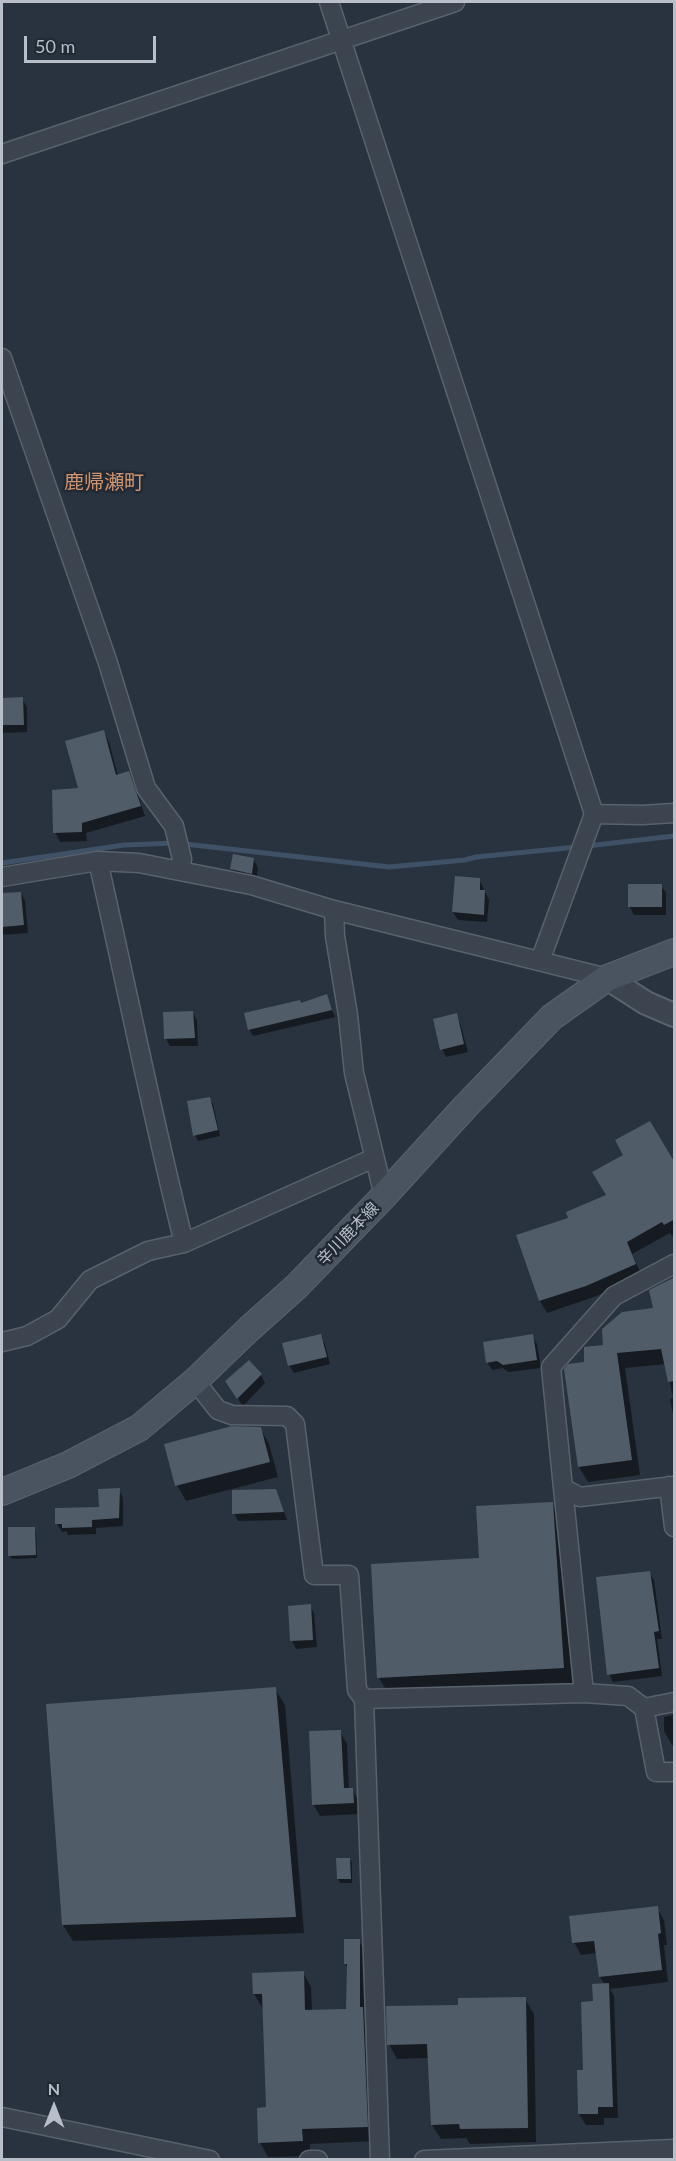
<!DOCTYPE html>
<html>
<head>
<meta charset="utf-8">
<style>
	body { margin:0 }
	#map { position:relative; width:676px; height:2161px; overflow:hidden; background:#28333f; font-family:Lato,sans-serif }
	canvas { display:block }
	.frame { position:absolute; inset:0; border:3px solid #b8bfc9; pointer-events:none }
	.north { position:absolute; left:24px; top:2077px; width:60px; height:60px; -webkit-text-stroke:4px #202934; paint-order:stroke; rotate:0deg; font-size:16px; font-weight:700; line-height:24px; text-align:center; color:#b8bfc9 }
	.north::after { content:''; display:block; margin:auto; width:21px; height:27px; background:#b8bfc9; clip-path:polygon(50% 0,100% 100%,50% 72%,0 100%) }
	.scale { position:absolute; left:24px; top:36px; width:132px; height:27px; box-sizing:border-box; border:3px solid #b8bfc9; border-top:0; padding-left:8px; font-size:18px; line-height:21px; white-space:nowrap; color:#b8bfc9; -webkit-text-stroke:4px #202934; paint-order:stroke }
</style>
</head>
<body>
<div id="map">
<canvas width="676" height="2161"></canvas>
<div class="frame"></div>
<div class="north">N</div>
<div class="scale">50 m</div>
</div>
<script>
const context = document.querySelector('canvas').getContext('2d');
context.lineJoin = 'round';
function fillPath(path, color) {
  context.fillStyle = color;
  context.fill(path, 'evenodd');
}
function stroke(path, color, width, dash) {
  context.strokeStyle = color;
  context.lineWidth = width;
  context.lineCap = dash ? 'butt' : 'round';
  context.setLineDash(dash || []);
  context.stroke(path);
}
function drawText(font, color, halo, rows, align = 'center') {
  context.font = font + ' Lato,"Noto Sans JP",sans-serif';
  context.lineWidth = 5;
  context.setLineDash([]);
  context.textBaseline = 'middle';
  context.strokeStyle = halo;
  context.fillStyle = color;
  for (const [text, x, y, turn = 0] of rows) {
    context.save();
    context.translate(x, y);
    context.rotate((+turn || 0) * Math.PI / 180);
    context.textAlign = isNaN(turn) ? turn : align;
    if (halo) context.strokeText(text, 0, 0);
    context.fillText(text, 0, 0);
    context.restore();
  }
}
fillPath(new Path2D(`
	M2,699H22L27,707V732L2,733Z
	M104,732L109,742L118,776L128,773L134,783L145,816L86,833L87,841L60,842L55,832L80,790Z
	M254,860L258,868L256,881L236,877L232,869Z
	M479,879L489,900L487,922L458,920L453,912Z
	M629,886H661L666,893V915H634L630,907Z
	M21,893L25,901L28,933L2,935V895Z
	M326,996L335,1017L253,1036L249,1029L301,1005Z
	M193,1013L197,1021L198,1046H170L166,1039Z
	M456,1015L460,1023L468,1052L446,1057L442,1049Z
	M209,1099L213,1104L220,1136L198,1141L195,1135Z
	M674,1166V1235L672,1236L670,1233L632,1254L642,1276L594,1297L547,1313L540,1301L518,1236L570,1219L608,1196Z
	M674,1279V1419L670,1399L673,1398L666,1364L625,1368L640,1475L588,1482L579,1467L566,1370L586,1363L604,1346L655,1310Z
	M320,1336L325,1344L330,1364L294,1373L289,1365Z
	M532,1336L537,1344L541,1368L508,1372L503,1368L492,1370L487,1362Z
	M261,1375L265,1383L243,1406L231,1389Z
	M260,1428L269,1444L278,1477L186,1501L177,1485Z
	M119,1490L123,1498V1526L96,1528V1534L68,1535L66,1531L62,1532L57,1524L100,1508Z
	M276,1491L287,1520L238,1521L234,1513Z
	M552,1503L561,1519L572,1683L388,1693L379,1678Z
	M34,1529L36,1532L37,1558L12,1559L10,1556Z
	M649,1573L654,1580L662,1639H657L662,1676L613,1682L609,1674Z
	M310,1606L314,1613L317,1647L296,1649L292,1641L289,1607Z
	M275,1689L285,1705L304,1933L73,1941L63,1925Z
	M674,1715V1745H672L664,1731V1717Z
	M340,1732L347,1744L349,1790L352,1789L359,1802L360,1814L320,1816L313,1804Z
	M350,1859L352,1863V1883H340L338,1879V1860Z
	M657,1908L664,1920L667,1945H664L668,1982L610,1989L614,1996L618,2118H604V2125H586L579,2114L594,2003L605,1985L600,1977L597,1953L581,1955L574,1942Z
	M359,1941L368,1956L375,2141L310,2144V2156L268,2157L260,2142L267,2109L263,2009L254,1994L303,1972L311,1987L312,2011L347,2010L348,1968L345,1964Z
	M525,1999L534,2014L536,2142L470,2144L466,2138L441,2139L432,2125L429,2058L397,2059L389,2044L459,2007Z`), '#0007');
stroke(new Path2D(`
	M587,846L674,836
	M2,863L124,845L176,843L389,867L465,860L476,857L577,847`), '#3f5166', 5);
fillPath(new Path2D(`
	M23,697L24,725H2V698Z
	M104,730L116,775L129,771L141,806L82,823V832L53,833L52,790L78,788L65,741Z
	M233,854L254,858L252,874L230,869Z
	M455,876L480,878V890H485L484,915L452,912Z
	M628,884H662V907H628Z
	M21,892L24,925L2,927V893Z
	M327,994L332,1010L248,1030L244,1013L300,1000L301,1003Z
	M193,1011L195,1038L164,1039L163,1012Z
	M457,1013L464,1044L440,1050L433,1019Z
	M210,1097L218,1130L193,1136L187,1101Z
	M650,1121L675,1163V1219L664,1225L662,1222L627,1242L636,1264L586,1286L539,1301L516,1235L568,1218L566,1212L606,1195L592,1172L623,1155L615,1140Z
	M675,1277V1381L668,1382L661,1349L617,1353L632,1460L578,1467L564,1369L568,1364L584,1362V1347L603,1345L602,1329L622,1312L653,1308L649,1290Z
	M321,1334L327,1357L288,1366L282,1343Z
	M533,1334L537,1360L503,1365L497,1361L486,1363L483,1342Z
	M249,1360L262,1374L237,1399L225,1381Z
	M232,1426L261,1427L270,1462L175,1486L164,1444Z
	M120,1488L119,1518L92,1520V1527L62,1528V1524H55V1508L99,1507L98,1489Z
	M276,1489L284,1512L232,1514V1490Z
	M553,1502L564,1668L377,1678L371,1564L479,1558L476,1506Z
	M8,1527H35L36,1555L8,1556Z
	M650,1571L659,1631L654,1632L659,1668L607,1675L596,1577Z
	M311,1604L313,1640L290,1641L288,1606Z
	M276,1687L296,1917L62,1925L46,1704Z
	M341,1730L344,1788H353L354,1803L312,1805L309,1731Z
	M336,1858H350L351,1879H337Z
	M658,1906L661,1933L658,1934L662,1970L599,1977L594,1941L572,1943L569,1916Z
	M344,1939H360V2007H363L368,2127L302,2129L303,2141L258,2143L257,2108L266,2107L262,1994H253L252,1973L304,1971L305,2010L346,2009L347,1964H344Z
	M609,1983L613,2107H598V2114H578L577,2070H583L581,2002L593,2001L592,1984Z
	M526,1997L528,2128L460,2129L459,2124L431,2125L427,2044L387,2045L386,2006L458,2005V1998Z`), '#515c69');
const minor = new Path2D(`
	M329,2L594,814L540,961
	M2,154L455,2
	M2,358L108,663L146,788L174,826L182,859L180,870
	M594,814L642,815L674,813
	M98,861C127,988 152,1116 184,1243
	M2,877L98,861L139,863L251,885L334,910L607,978
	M334,910L335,936L348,1015L354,1073L384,1196
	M674,1264L614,1296L551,1367L563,1488L580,1497L674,1486
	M2,1342L27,1336L58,1319L90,1280L148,1251L184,1243L374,1158
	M195,1381L218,1410L232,1415L287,1416L295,1424L314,1575H349L357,1690L364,1699L380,2160
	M669,1486L674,1527
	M563,1488L584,1693
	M364,1699L584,1693L628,1696L644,1708L656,1772H674
	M644,1708L674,1702
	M2,2117L210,2160
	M309,2160H318
	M424,2160L674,2149`);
const tertiary = new Path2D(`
	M607,978L646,1003L674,1015`);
const secondary = new Path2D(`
	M2,1492L68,1465L139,1428L195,1381L249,1329L296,1287L384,1196L465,1107L552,1017L607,978L674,952`);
stroke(minor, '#59626c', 21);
stroke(tertiary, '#59626c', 26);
stroke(secondary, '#59626c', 28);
stroke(minor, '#3b444f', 18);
stroke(tertiary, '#3b444f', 22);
stroke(secondary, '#4a5461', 26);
drawText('16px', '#b8bfc9', '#202934', [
	["辛川鹿本線",348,1234,-46]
]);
drawText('20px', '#ce936f', '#202934', [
	["鹿帰瀬町",104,483]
]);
</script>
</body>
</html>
